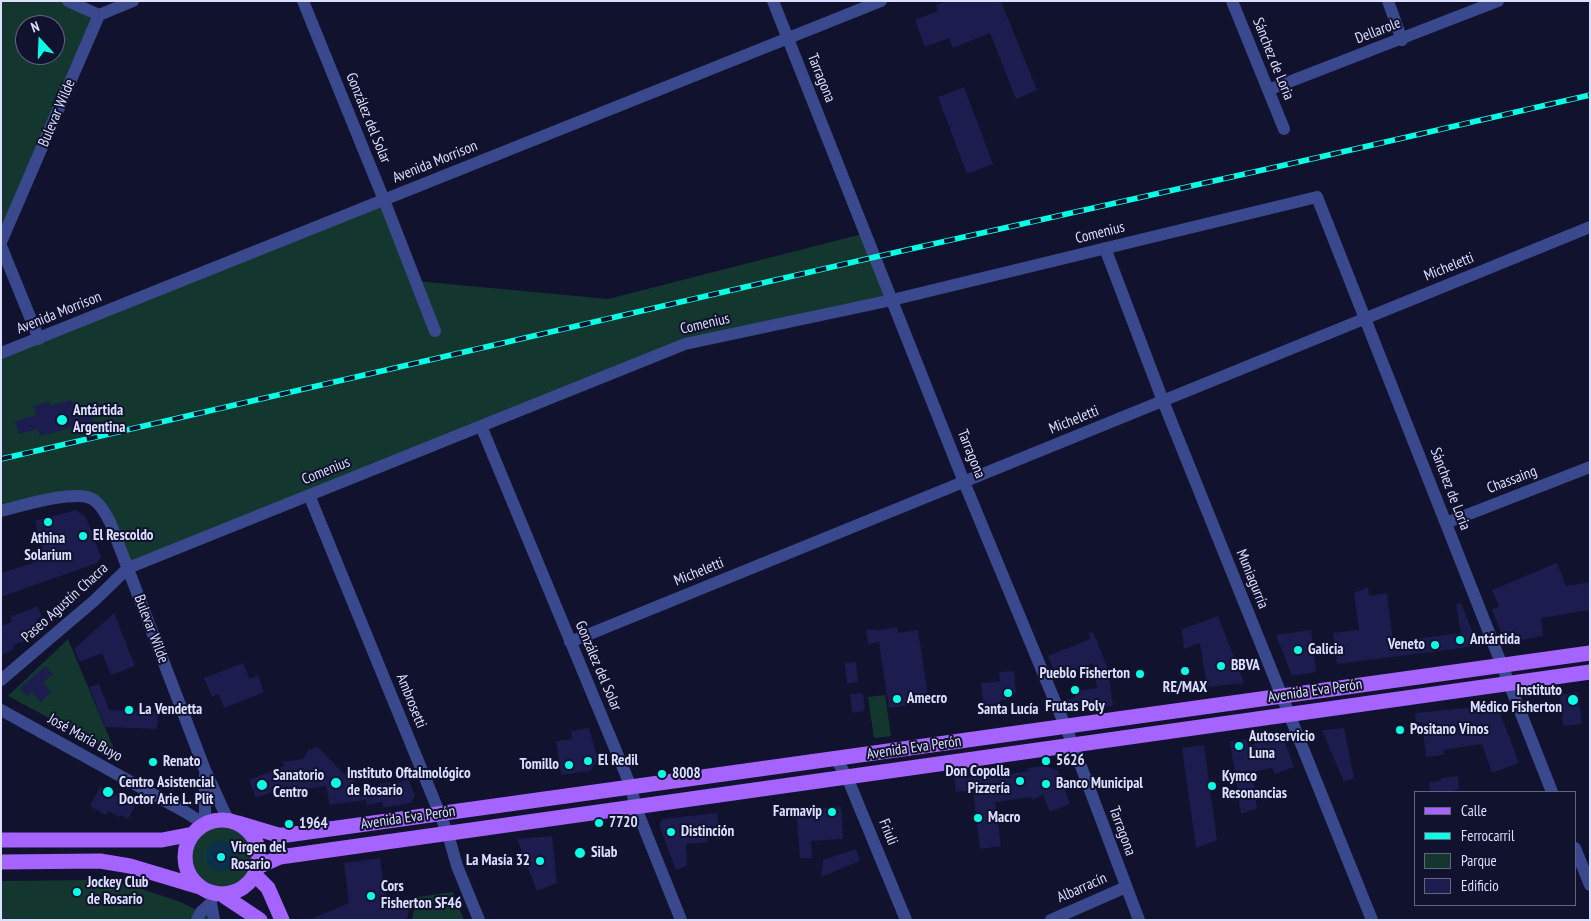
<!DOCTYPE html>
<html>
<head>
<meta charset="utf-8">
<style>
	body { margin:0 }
	#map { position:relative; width:1591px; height:921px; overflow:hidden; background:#11122d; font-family:"PT Sans Narrow",sans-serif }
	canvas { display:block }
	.frame { position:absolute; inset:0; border:2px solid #dcdfff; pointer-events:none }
	.legend { position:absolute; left:1414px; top:791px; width:162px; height:115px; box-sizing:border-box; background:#11122d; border:1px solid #626481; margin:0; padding:6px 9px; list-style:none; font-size:15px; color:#dcdfff }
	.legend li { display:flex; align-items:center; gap:10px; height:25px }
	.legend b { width:25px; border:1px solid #626481 }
	.north { position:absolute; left:15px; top:15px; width:50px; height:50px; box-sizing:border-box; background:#11122d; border:1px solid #626481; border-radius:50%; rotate:340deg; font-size:14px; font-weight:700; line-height:20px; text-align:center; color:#dcdfff }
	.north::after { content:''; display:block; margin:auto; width:18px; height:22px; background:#08ffe5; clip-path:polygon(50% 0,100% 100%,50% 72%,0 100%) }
</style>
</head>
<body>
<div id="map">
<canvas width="1591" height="921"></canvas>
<div class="frame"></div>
<ul class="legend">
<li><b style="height:6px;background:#a563ff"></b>Calle</li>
<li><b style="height:6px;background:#08ffe5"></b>Ferrocarril</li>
<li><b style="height:14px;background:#13372e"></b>Parque</li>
<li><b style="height:14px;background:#1c1c4e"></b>Edificio</li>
</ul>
<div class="north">N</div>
</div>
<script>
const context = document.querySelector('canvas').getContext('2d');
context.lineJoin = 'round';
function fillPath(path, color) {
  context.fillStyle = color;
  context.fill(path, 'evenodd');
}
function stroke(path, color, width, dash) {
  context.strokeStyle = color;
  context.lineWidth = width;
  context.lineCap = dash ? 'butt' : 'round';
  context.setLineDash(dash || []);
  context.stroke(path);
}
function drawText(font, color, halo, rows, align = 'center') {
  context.font = font + ' "PT Sans Narrow",sans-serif';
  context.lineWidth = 4;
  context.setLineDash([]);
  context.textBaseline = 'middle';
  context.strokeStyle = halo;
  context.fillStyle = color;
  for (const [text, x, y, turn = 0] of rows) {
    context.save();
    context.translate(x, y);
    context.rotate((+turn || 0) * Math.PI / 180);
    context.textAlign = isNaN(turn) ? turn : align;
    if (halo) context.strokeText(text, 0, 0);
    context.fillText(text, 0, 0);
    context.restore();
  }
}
fillPath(new Path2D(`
	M1,1H68L99,15L1,242ZM25,25H55V55H25Z
	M384,200L416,281L608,299L866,233L892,300L685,344L128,568L110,522L87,496L1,511V353Z
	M68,639L116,754L8,696Z
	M885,695L891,736L874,738L868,697Z
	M185 857a37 37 0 1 1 74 0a37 37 0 1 1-74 0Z
	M90,880L127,884L178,901L218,920H1V881Z
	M453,892L464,920H412L417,897Z`), '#13372e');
fillPath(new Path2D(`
	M206 856a15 15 0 1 1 30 0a15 15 0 1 1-30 0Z`), '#09304d');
fillPath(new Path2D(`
	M946,1H1001L1037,90L1016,99L990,33L953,48L949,38L925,47L915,20L938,11L936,5Z
	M964,87L993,164L967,174L938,97Z
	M71,400L72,403L78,402L80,410L89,407L93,422L40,436L38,429L19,434L15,421L36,415L34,406L49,402L50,406Z
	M76,510L86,517L101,557L97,563L1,597V573L45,559L35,521Z
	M1557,563L1566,586L1590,582V610L1541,618L1543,636L1509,642L1503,637L1492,609L1499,606L1492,590Z
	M1368,587L1369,596L1387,593L1393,642L1461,633L1456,604L1461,603L1475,638L1470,647L1337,664L1333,633L1359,630L1354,593Z
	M38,606L42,617L36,619L40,631L27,636L28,640L13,645L14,649L1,655V626L12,622L10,617Z
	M114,613L135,666L111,675L102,653L80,662L74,649Z
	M1218,616L1244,683L1207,687L1200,643L1184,649L1182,629Z
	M897,627L898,633L918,630L929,702L889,708L879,642L868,644L866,630L876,629V631Z
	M1311,630L1316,672L1292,676L1276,635Z
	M1093,632L1108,669L1113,706L1074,711L1066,707L1063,700L1075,698L1074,691L1097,688L1093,663L1057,677L1048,656L1090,639L1089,633Z
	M856,662L858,682L847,684L845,663Z
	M243,663L250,679L258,675L264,692L224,708L219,694L212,697L204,678Z
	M46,666L53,674L43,683L51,692L41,702L32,692L27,696L20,688Z
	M1014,671L1016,693L1006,697L1007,700H1000L1002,712L984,714L981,683L1000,681L999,672Z
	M99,684L109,710L158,712L157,729L105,727L89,687Z
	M1578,692L1582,724L1563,726L1560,695Z
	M863,693L865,711L852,713L850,694Z
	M1497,705L1519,763L1492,773L1482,744L1443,750L1444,755L1426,757L1422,722L1416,723L1415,713Z
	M589,728L598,760L590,771L561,775L556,741L572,739L571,731Z
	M1344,728L1354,778L1344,782L1322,730Z
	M1247,739L1248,745L1279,740L1285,742L1294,767L1275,774L1272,768L1252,772L1257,808L1241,814L1230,741Z
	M1204,745L1217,840L1196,848L1182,748Z
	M318,747L344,774L353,772L356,791L378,786V784L390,782L391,786L408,779L415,795L411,803L383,808L382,802L367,805L366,800L330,805L326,786L288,792L287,786L256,798L249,780L284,766L283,762L303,759L309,750Z
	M1045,766L1058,771L1070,804L1050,812L1043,795L1032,800L1031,797L995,802L1001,846L980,849L973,790L956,792L954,778L991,774L992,776L1028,771L1027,768Z
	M1458,776L1459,789L1451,792H1430L1429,782L1441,781V778Z
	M100,787L135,805L128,819L121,815L120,817L108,811L106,815L90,806Z
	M841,807L843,839L811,841L812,858H800L796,809Z
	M717,813L719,831L707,832L708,842L686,844L687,866L676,870L659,825L662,819Z
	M552,836L557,883L537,891L517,839Z
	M856,849L860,861L821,877L823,860Z
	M380,858L386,904L410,901L407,920H309L349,903L344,863Z`), '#1c1c4e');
stroke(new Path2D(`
	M303,1L384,200L435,331
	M773,1L964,482L1073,745L1139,920
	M1232,1L1284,129
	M1388,1L1402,40
	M99,15L133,1
	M1268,90L1498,1
	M1,242L99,15L68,1
	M1,246L39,339
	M1105,248L1163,401L1372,920
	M1,353L881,1
	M481,426L631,787L636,808L681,920
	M309,495L448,834L457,866L479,920
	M1,511C21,506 78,488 94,500C101,505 106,514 110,522L205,770L228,820
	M1446,523L1590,467
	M570,642L1590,227
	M1,680L95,600L128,568L685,344L892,300L1317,197L1552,792
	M1,710L187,813L204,824
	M836,759L847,777L906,920
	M205,824V775
	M1575,848L1590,885
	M213,893L211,903L214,920
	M197,920L201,912L211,903
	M1051,920L1126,887`), '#3a488d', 12);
stroke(new Path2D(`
	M185 857a37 37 0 1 1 74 0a37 37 0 1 1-74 0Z
	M238,823L278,835H287L1590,653
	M1,840H162L193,834
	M1,862L100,861L130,866L200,887
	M258,867L280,857L1590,672
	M255,875L268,888L282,920
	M221,894L260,920`), '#a563ff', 15);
const rail = new Path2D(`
	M1,459L875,257L1307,160L1590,95`);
stroke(rail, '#08ffe5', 5.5);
stroke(rail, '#11122d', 4, [11]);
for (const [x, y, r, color] of [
	[62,420,6,"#08ffe5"],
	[48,522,5,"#08ffe5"],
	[83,536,5,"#08ffe5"],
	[1460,640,5,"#08ffe5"],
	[1435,645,5,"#08ffe5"],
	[1298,650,5,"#08ffe5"],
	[1221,666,5,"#08ffe5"],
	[1185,671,5,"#08ffe5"],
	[1140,674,5,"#08ffe5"],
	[1075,690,5,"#08ffe5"],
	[1008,693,5,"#08ffe5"],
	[897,699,5,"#08ffe5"],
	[1573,700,6,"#08ffe5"],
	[129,710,5,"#08ffe5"],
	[1400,730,5,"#08ffe5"],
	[1239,746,5,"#08ffe5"],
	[588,761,5,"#08ffe5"],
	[1046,761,5,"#08ffe5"],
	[153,762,5,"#08ffe5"],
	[569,765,5,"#08ffe5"],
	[662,774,5,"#08ffe5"],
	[1020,781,5,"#08ffe5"],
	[336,783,6,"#08ffe5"],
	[1046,784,5,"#08ffe5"],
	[262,785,6,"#08ffe5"],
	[1212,786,5,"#08ffe5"],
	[108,792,6,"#08ffe5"],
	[832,812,5,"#08ffe5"],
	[978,818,5,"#08ffe5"],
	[599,823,5,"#08ffe5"],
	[289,824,5,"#08ffe5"],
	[671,832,5,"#08ffe5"],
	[580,853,6,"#08ffe5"],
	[221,857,5,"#08ffe5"],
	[540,861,5,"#08ffe5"],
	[77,892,5,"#08ffe5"],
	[371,896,5,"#08ffe5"]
]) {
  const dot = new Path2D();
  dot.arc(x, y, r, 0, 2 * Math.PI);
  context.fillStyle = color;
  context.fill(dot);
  stroke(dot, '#11122d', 2);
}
drawText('15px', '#dcdfff', '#11122d', [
	["Dellarole",1378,31,-21],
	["Sánchez de Loria",1273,59,68],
	["Tarragona",821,78,68],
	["Bulevar Wilde",57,113,-67],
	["González del Solar",368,118,68],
	["Avenida Morrison",435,162,-22],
	["Comenius",1100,233,-14],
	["Micheletti",1449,267,-22],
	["Avenida Morrison",59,313,-22],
	["Comenius",705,324,-13],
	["Micheletti",1074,420,-22],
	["Tarragona",971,454,68],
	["Comenius",326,471,-22],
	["Chassaing",1512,480,-21],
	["Sánchez de Loria",1450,489,69],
	["Micheletti",699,572,-22],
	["Muniagurría",1252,579,68],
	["Paseo Agustín Chacra",65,603,-42],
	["Bulevar Wilde",151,629,69],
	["González del Solar",598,666,67],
	["Avenida Eva Perón",1315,691,-8],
	["Ambrosetti",411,701,68],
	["José María Buyo",85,738,29],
	["Avenida Eva Perón",914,748,-8],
	["Avenida Eva Perón",408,818,-8],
	["Tarragona",1122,831,70],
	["Friuli",888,832,68],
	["Albarracín",1082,888,-24]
]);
drawText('bold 15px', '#dcdfff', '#11122d', [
	["Antártida",73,411],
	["Argentina",73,428],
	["El Rescoldo",93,536],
	["Athina",48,539,"center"],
	["Solarium",48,556,"center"],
	["Antártida",1470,640],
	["Veneto",1425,645,"right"],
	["Galicia",1308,650],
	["BBVA",1231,666],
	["Pueblo Fisherton",1130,674,"right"],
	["RE/MAX",1185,688,"center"],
	["Instituto",1562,691,"right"],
	["Médico Fisherton",1562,708,"right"],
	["Amecro",907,699],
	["Frutas Poly",1075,707,"center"],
	["La Vendetta",139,710],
	["Santa Lucía",1008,710,"center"],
	["Positano Vinos",1410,730],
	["Autoservicio",1249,737],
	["Luna",1249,754],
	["El Redil",598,761],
	["5626",1056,761],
	["Renato",163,762],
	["Tomillo",559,765,"right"],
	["Don Copolla",1010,772,"right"],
	["Pizzería",1010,789,"right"],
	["Instituto Oftalmológico",347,774],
	["de Rosario",347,791],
	["8008",672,774],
	["Sanatorio",273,776],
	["Centro",273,793],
	["Kymco",1222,777],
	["Resonancias",1222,794],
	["Centro Asistencial",119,783],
	["Doctor Arie L. Plit",119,800],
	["Banco Municipal",1056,784],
	["Farmavip",822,812,"right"],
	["Macro",988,818],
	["7720",609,823],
	["1964",299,824],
	["Distinción",681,832],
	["Virgen del",231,848],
	["Rosario",231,865],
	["Silab",591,853],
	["La Masía 32",530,861,"right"],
	["Jockey Club",87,883],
	["de Rosario",87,900],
	["Cors",381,887],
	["Fisherton SF46",381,904]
], 'left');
</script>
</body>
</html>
